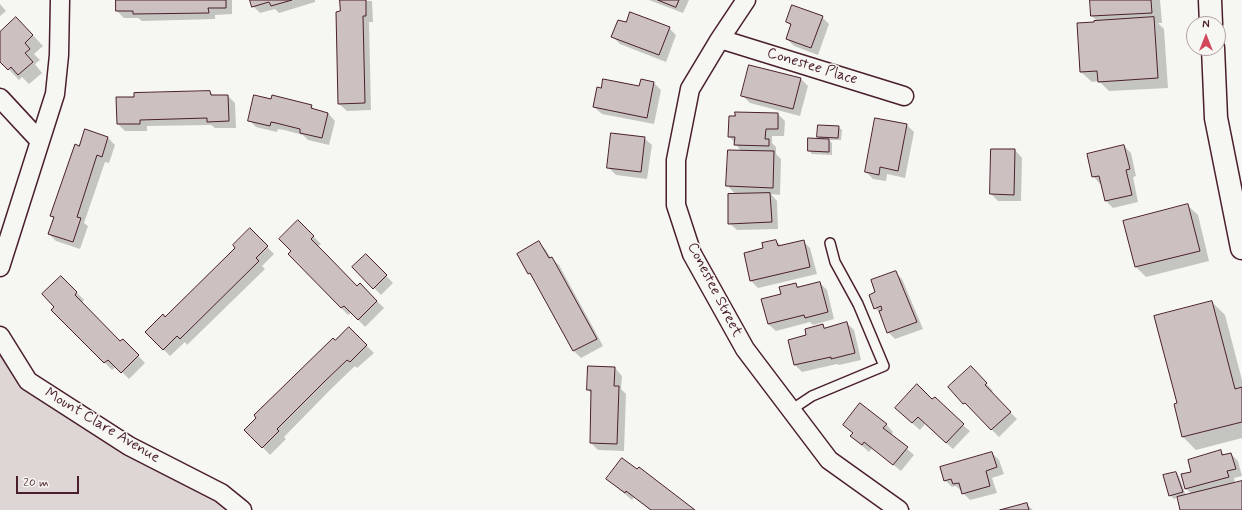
<!DOCTYPE html>
<html>
<head>
<meta charset="utf-8">
<style>
	body { margin:0 }
	#map { position:relative; width:1242px; height:510px; overflow:hidden; background:#f6f6f2; font-family:Mynerve,sans-serif }
	canvas { display:block }
	.north { position:absolute; left:1186px; top:16px; width:40px; height:40px; box-sizing:border-box; background:#f6f6f2; border:1px solid #b1a0a2; border-radius:50%; rotate:0deg; font-size:11px; font-weight:700; line-height:16px; text-align:center; color:#4a1f2b }
	.north::after { content:''; display:block; margin:auto; width:14px; height:18px; background:#d1495b; clip-path:polygon(50% 0,100% 100%,50% 72%,0 100%) }
	.scale { position:absolute; left:16px; top:476px; width:63px; height:18px; box-sizing:border-box; border:2px solid #4a1f2b; border-top:0; padding-left:5px; font-size:12px; line-height:14px; white-space:nowrap; color:#4a1f2b; -webkit-text-stroke:3px #f6f6f2; paint-order:stroke }
</style>
</head>
<body>
<div id="map">
<canvas width="1242" height="510"></canvas>
<div class="north">N</div>
<div class="scale">20 m</div>
</div>
<script>
const context = document.querySelector('canvas').getContext('2d');
context.lineJoin = 'round';
function fillPath(path, color) {
  context.fillStyle = color;
  context.fill(path, 'evenodd');
}
function stroke(path, color, width, dash) {
  context.strokeStyle = color;
  context.lineWidth = width;
  context.lineCap = dash ? 'butt' : 'round';
  context.setLineDash(dash || []);
  context.stroke(path);
}
function drawText(font, color, halo, rows, align = 'center') {
  context.font = font + ' Mynerve,sans-serif';
  context.lineWidth = 3;
  context.setLineDash([]);
  context.textBaseline = 'middle';
  context.strokeStyle = halo;
  context.fillStyle = color;
  for (const [text, x, y, turn = 0] of rows) {
    context.save();
    context.translate(x, y);
    context.rotate((+turn || 0) * Math.PI / 180);
    context.textAlign = isNaN(turn) ? turn : align;
    if (halo) context.strokeText(text, 0, 0);
    context.fillText(text, 0, 0);
    context.restore();
  }
}
fillPath(new Path2D(`
	M0,330L28,381L242,510H0Z`), '#ddd6d5');
fillPath(new Path2D(`
	M117,0H232V14L215,15V19L142,21L138,18H124L117,11Z
	M251,0H315V2L279,13L275,9L260,13L253,6Z
	M341,0L372,1L373,22H369L371,110L347,111L339,104Z
	M649,0H689L683,13Z
	M1091,0H1160L1162,23H1158L1164,29L1168,88L1109,91L1099,81L1092,82L1081,72L1098,22L1092,16Z
	M0,4L6,11L0,16Z
	M822,17L829,24L818,55L794,46L787,39L791,26L787,22Z
	M626,23L669,28L676,35L666,62L620,44L613,37Z
	M27,29L43,46L34,54L40,60L35,64L42,73L29,84L22,77L19,80L0,60V33Z
	M801,79L808,86L800,116L750,103L743,96Z
	M654,83L661,90L654,124L602,114L594,107L602,89L640,87Z
	M210,92L214,96H228L235,103L236,128H215L211,125L147,126V131H125L118,124V98Z
	M272,100L311,106L316,111L328,113L335,121L329,145L308,140L303,135L284,130L278,129L277,132L256,127L249,120Z
	M778,114L785,121L784,136H772V143L776,147V154L781,159L780,195L771,194L777,201L778,229L737,230L729,223L736,195L728,186L742,152L730,137Z
	M907,125L914,132L905,178L887,174L886,181L873,179L866,172Z
	M838,127L842,130L841,140H829L832,143V155L812,154L809,150L821,140L818,136Z
	M85,130L108,138L115,145L109,163L105,162L84,223L88,226L80,249L56,241L49,234L54,218L51,215L80,147Z
	M644,138L652,145L647,179L616,175L609,168Z
	M1124,146L1131,153L1136,176L1133,177L1138,202L1113,208L1105,200L1102,183L1100,184L1093,176Z
	M1015,150L1022,158L1021,201H998L991,194Z
	M1187,205L1198,215L1209,261L1146,277L1136,267Z
	M298,221L321,244L317,247L357,287L360,284L384,308L365,327L351,312L348,315L289,254L292,251Z
	M250,230L274,254L262,266L265,269L187,345L185,342L170,356L146,332L165,318L232,252Z
	M776,241L782,246L803,241L810,248L817,274L758,288L751,281L764,249Z
	M539,243L546,250L551,258L559,265L603,346L581,358L574,351L536,281L529,273Z
	M366,255L393,283L381,295L354,267Z
	M895,272L902,279L923,329L895,339L888,332L881,314L875,308L877,293Z
	M61,277L84,300L81,303L120,342L123,340L145,363L129,379L116,366L112,370L53,310L56,307Z
	M820,283L827,290L834,319L813,325L810,322L776,331L768,324L762,300L782,295L795,284L799,288Z
	M1212,302L1225,315L1242,380V438L1196,450L1183,437L1175,404H1178Z
	M847,323L854,330L861,360L839,365L837,364L802,372L795,365L789,340L808,336L822,326L825,328Z
	M349,328L374,353L357,368L355,366L331,389L284,437L286,439L270,455L246,430Z
	M971,367L993,391L991,393L1017,419L999,437L949,387Z
	M615,368L622,376L621,389L626,394L624,451L598,450L591,443L592,394L588,390Z
	M932,400L970,431L953,449L925,424L920,430L903,415Z
	M886,424L893,432L891,435L914,455L901,471L872,448L869,452L851,436L853,433Z
	M1221,452L1225,455L1231,454L1238,461L1242,476L1234,478L1235,484L1242,482V510H1182L1178,497L1174,499L1170,495L1176,473L1179,476L1186,496L1192,494L1186,489L1192,472Z
	M992,453L999,460L1004,474L992,478L997,493L970,500L963,493L962,490L961,491L956,486L952,487L945,480Z
	M607,479L693,510H650L634,497L632,500Z
	M1026,504L1033,510H1004Z`), '#0003');
const building = new Path2D(`
	M116,0H226V8H208L209,13L133,14V11H116Z
	M250,0H292L271,6L269,2L252,7Z
	M340,0H366V16H363L365,103L338,104L336,12L340,11Z
	M658,0H679L676,7Z
	M1090,0H1151L1152,13L1091,16Z
	M792,5L823,16L811,48L786,39L791,24L786,22Z
	M630,12L670,27L659,55L611,37L618,20L626,22Z
	M16,17L33,35L25,43L30,49L25,53L33,62L18,75L11,67L8,70L0,62V32Z
	M1154,17L1158,78L1098,82L1097,71L1080,72L1077,23L1094,22V21Z
	M749,65L801,78L793,109L741,96Z
	M603,79L639,86L641,79L654,82L647,118L593,107L597,87L601,88Z
	M210,91L211,95H228L229,121L207,122V118L140,120V124H117L116,97H134V93Z
	M254,95L271,99L272,95L312,105L311,108L328,113L322,138L300,133V129L276,123L271,122L270,126L248,121Z
	M735,112L778,113V129H766L765,139H769V146L734,145L735,137H728L729,116H735Z
	M875,118L907,124L898,171L880,167L879,175L865,172Z
	M818,125L839,126L838,138L817,137Z
	M85,129L108,137L102,157L97,155L77,217L81,218L73,242L48,234L54,217L50,216L75,144L79,146Z
	M611,133L645,137L641,172L607,168Z
	M808,138L829,139V152L808,151Z
	M1124,145L1130,169L1126,170L1132,195L1105,201L1099,176L1092,177L1087,154Z
	M991,149H1015L1014,195L990,194Z
	M728,150L774,151L773,188L726,186Z
	M770,193L772,222L728,224V194Z
	M1188,204L1200,251L1135,267L1123,221Z
	M298,220L314,236L311,239L326,254L357,286L360,283L377,301L358,320L344,306L341,308L288,254L291,251L279,239Z
	M250,228L268,246L256,258L259,261L180,339L177,336L163,350L145,332L163,314L165,317L231,252L235,248L233,245Z
	M776,240L778,246L804,240L810,267L750,281L744,253L763,248L762,243Z
	M539,241L549,258L552,257L597,339L573,351L530,273L528,274L517,254Z
	M366,254L387,275L373,289L352,267Z
	M896,271L917,322L887,333L879,311L882,310L881,306L874,309L869,295L875,292L871,280Z
	M61,276L77,292L75,295L120,341L123,339L139,355L121,373L108,360L104,363L51,310L54,307L42,294Z
	M820,282L828,312L805,318L804,315L768,324L761,299L781,294L779,287L796,283L797,287Z
	M1212,301L1235,389L1242,387V422L1182,437L1174,404L1177,403L1154,316Z
	M847,322L855,353L831,359V357L794,365L788,340L806,335L805,329L823,324L824,328Z
	M349,327L367,345L350,362L347,360L324,382L277,429L279,431L262,448L244,430L256,418L254,415L333,338L335,340Z
	M588,366L615,367L614,386H619L617,444L590,443L591,390H587Z
	M971,366L987,383L985,385L1011,412L991,430L965,403L963,404L948,387Z
	M917,384L932,399L935,397L964,424L946,443L918,417L912,423L895,408Z
	M860,403L887,424L883,428L908,447L893,465L864,442L862,445L850,436L853,433L843,425Z
	M1221,450L1222,455L1231,453L1236,469L1227,471L1229,477L1185,489L1181,474L1191,472L1188,460Z
	M992,452L997,467L986,471L990,486L962,494L959,483L953,484L951,479L944,481L940,467Z
	M622,458L637,469L639,467L695,510H651L626,491L625,493L606,479Z
	M1176,472L1183,492L1169,496L1163,475Z
	M1242,481V510H1180L1177,497Z
	M1027,503L1029,510H1000Z`);
fillPath(building, '#ccc1c0');
stroke(building, '#4a1f2b', 1);
const lane = new Path2D(`
	M791,410L812,396L884,366L858,304L835,262L830,243`);
const street = new Path2D(`
	M746,0L720,39L690,89L676,160V205L692,254L745,349L829,460L899,510
	M720,39L904,96
	M0,98L39,140
	M0,267L55,94L59,55L60,0
	M0,336L28,381L129,446L221,493L242,510`);
const primary = new Path2D(`
	M1210,0L1211,24
	M1213,48L1216,118L1242,248`);
stroke(lane, '#4a1f2b', 12);
stroke(street, '#4a1f2b', 21);
stroke(primary, '#4a1f2b', 25);
stroke(lane, '#f6f6f2', 9);
stroke(street, '#f6f6f2', 18);
stroke(primary, '#f6f6f2', 22);
drawText('15px', '#4a1f2b', '#f6f6f2', [
	["Conestee Place",812,67,17],
	["Conestee Street",714,290,63],
	["Mount Clare Avenue",102,426,31]
]);
</script>
</body>
</html>
